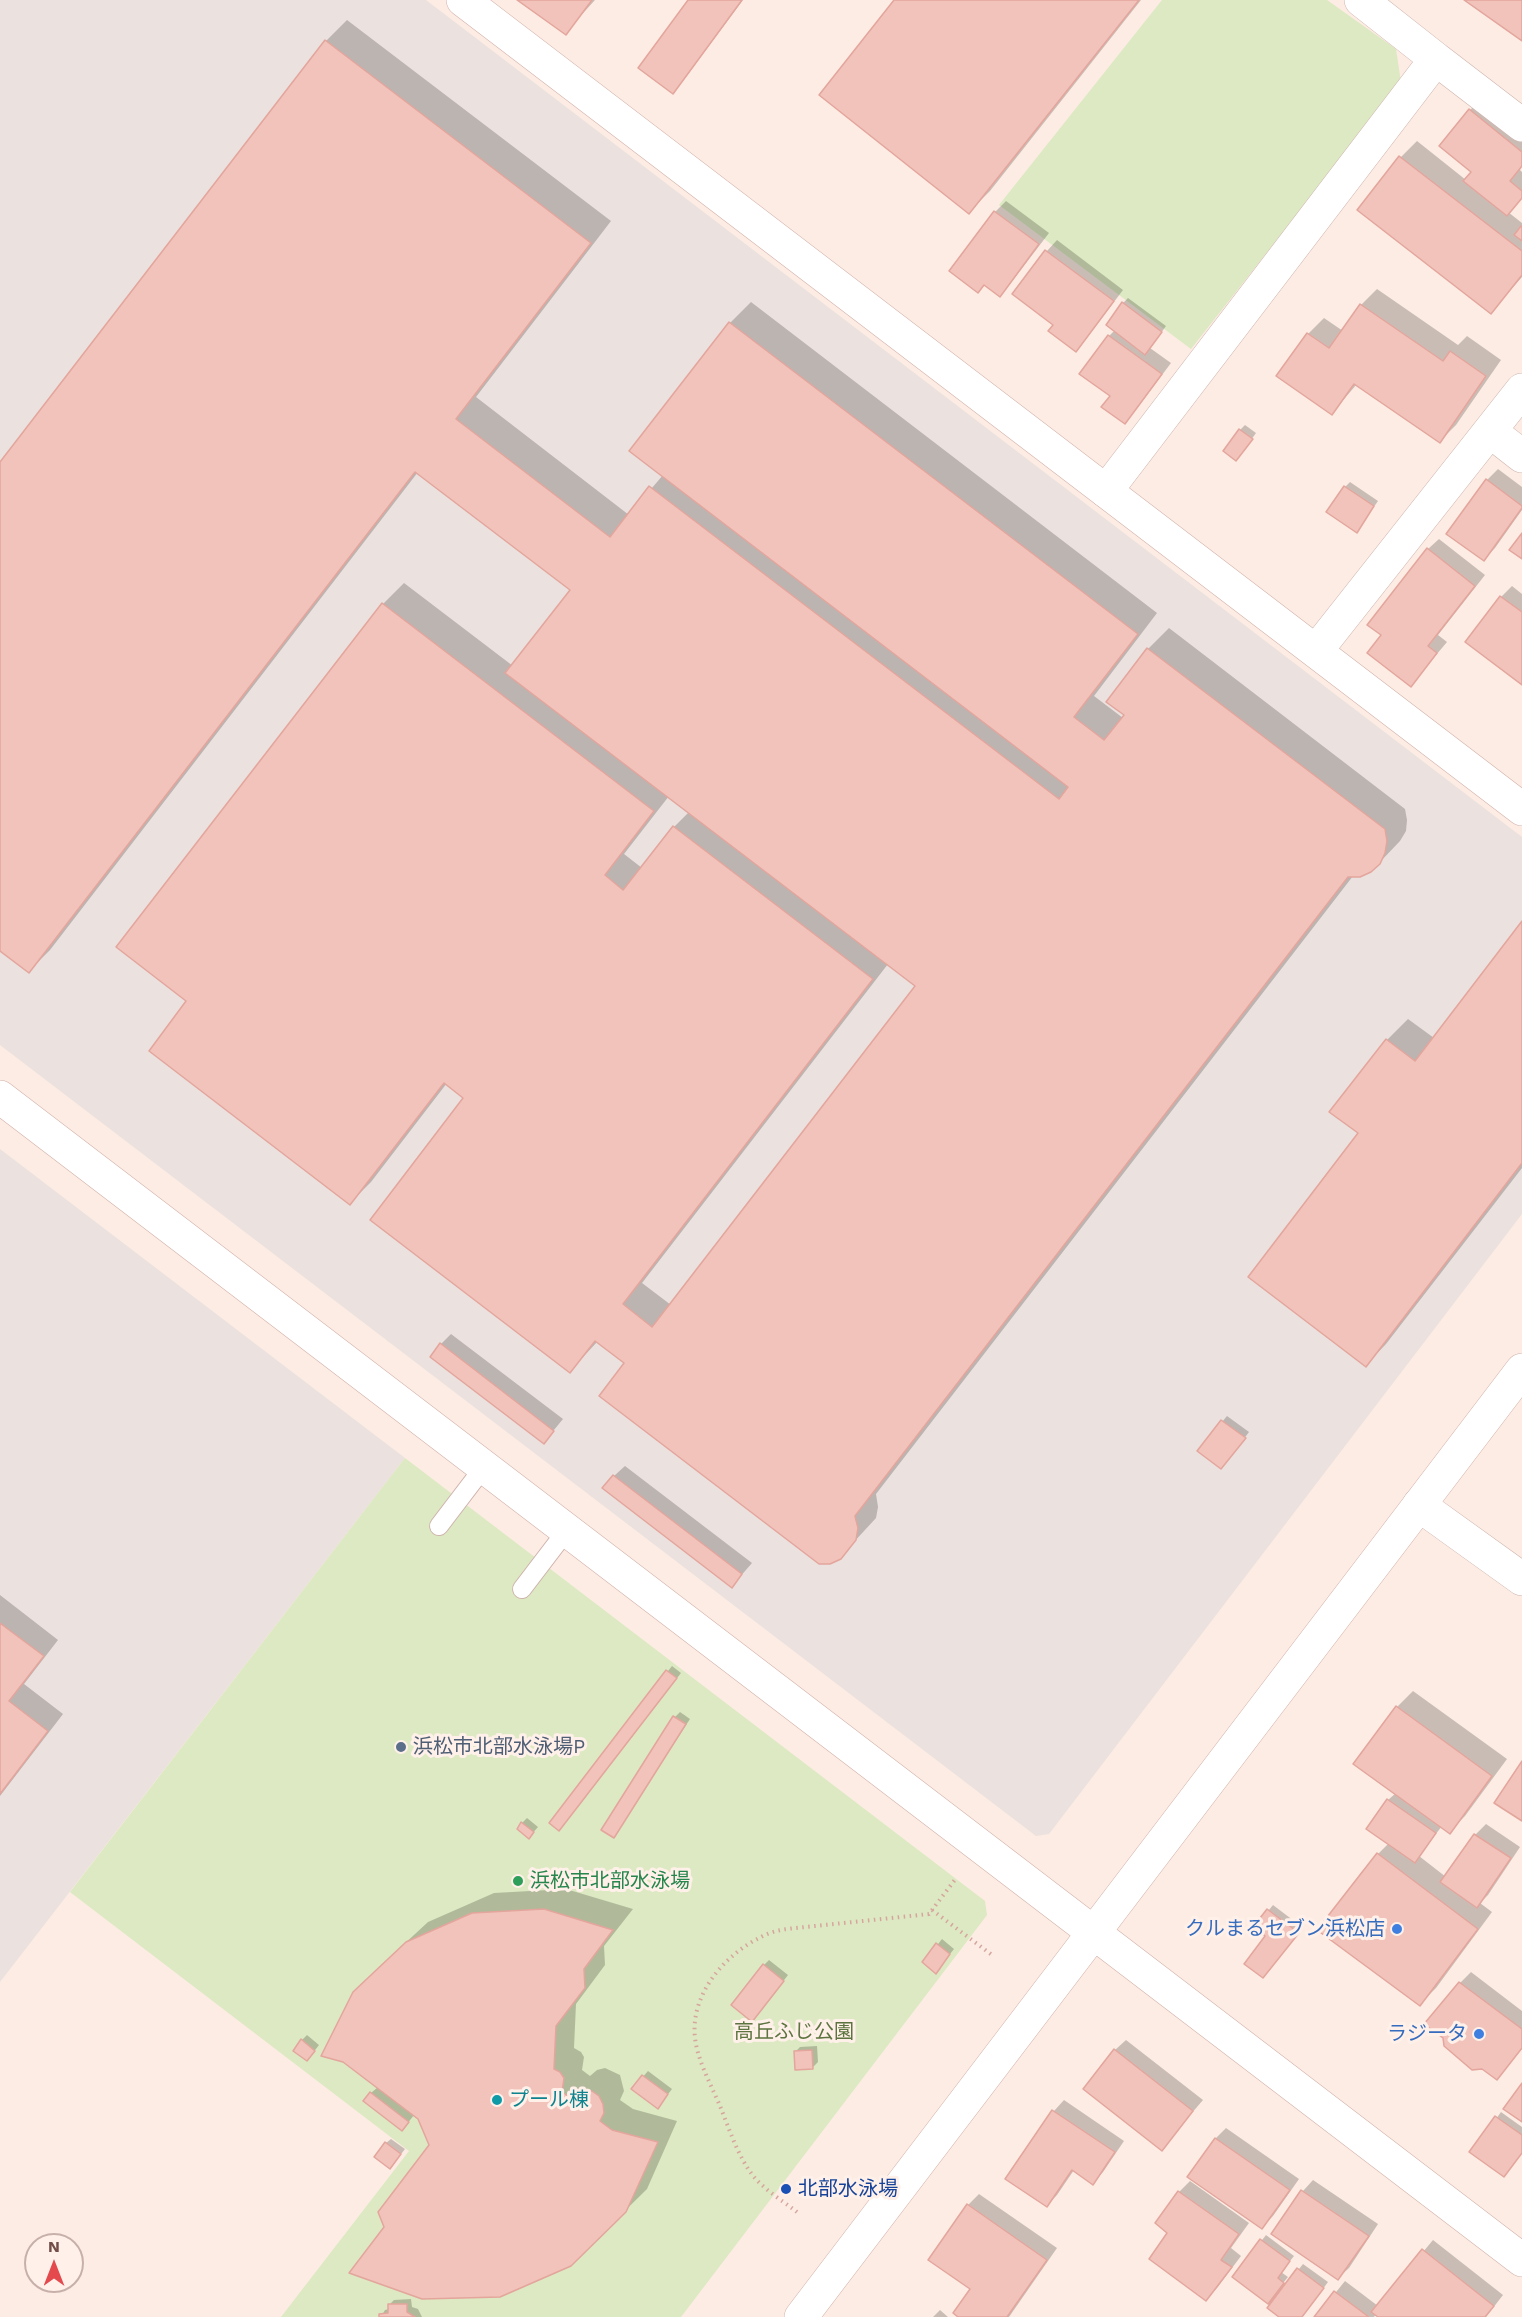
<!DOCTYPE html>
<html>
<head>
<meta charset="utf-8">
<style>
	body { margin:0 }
	#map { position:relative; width:1522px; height:2317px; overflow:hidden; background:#fcece3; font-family:"Work Sans",sans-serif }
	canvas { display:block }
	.north { position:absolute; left:24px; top:2233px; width:60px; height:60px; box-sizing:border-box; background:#fff1e9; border:2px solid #c7b0a9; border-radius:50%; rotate:0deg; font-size:16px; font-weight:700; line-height:24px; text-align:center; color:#734e49 }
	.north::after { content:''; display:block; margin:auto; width:21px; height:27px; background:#e4494e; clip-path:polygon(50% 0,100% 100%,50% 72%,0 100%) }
</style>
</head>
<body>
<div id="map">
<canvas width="1522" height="2317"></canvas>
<div class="north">N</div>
</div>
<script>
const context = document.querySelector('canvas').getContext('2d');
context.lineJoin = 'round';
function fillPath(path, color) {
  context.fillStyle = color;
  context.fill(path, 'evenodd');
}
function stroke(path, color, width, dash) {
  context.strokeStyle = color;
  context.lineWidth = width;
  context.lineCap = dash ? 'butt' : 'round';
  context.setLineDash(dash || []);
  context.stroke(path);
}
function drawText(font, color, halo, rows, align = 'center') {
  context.font = font + ' "Work Sans","Noto Sans JP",sans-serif';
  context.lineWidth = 6;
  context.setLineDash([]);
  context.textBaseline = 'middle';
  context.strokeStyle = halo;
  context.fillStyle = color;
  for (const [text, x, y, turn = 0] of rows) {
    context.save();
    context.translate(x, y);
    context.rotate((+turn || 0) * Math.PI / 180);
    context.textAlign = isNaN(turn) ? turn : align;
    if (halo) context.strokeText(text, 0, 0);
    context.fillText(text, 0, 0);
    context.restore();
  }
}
fillPath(new Path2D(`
	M0,0H426L1522,837V1214L1049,1834L1036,1836L0,1045Z
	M0,1149L405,1458L0,1982Z`), '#ebe1de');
fillPath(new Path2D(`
	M1162,0H1327L1396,49L1401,82L1191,349L999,205Z
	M405,1458L985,1901L987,1915L681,2317H281L409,2151L70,1892Z`), '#dce9c2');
fillPath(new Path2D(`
	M520,0H595L565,33Z
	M690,0H743L683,81L673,92Z
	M896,0H1141L990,191L969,212Z
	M347,20L611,221L476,397L629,515L663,475L730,323L751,302L1157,613L1094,696L1123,718L1148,649L1169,628L1405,809L1407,820L1406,831L1400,841L1379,863L1353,876L876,1494L878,1507L876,1518L840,1557L626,1363L598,1341L570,1371L465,1098L447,1083L371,1182L350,1203L189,1001L119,947L383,604L404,583L513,666L572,590L418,472L50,950L29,971L0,949V464L326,41ZM669,796L689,812L674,827L642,868L624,854ZM888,964L917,986L671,1305L642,1283Z
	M1481,100L1522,133V166L1519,169L1522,172V198L1508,212L1522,223V277L1491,312L1359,210L1401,157L1417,141L1466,180L1473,171L1470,110Z
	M1006,201L1049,233L1010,284L1000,295L986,284L978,291L995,212Z
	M1057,240L1123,290L1086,339L1076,350L1055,325L1014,294L1047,251Z
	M1377,289L1458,345L1467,336L1501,360L1456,425L1440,441L1357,384L1332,413L1279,376L1308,334L1324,318L1343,331L1361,305Z
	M1128,298L1166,326L1150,348L1171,363L1135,411L1125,422L1112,395L1109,336L1115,330L1123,303Z
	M1245,425L1256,433L1241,454L1240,430Z
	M1498,469L1522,487V510L1495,548L1484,559L1487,480Z
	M1350,482L1378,501L1357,531L1345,487Z
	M1439,539L1485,575L1438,635L1447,642L1411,685L1383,635L1428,549Z
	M1512,586L1522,594V683L1467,642L1501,597Z
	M1522,923V1168L1386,1344L1366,1365L1360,1133L1332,1112L1387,1040L1408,1019L1434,1038Z
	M451,1334L563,1419L544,1442L441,1344Z
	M1227,1416L1249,1432L1226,1462L1199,1450Z
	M625,1466L752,1563L732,1586L614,1476Z
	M0,1595L58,1640L24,1684L63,1714L0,1796Z
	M672,1666L681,1673L564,1824L668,1671Z
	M1413,1691L1507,1759L1465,1816L1449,1832L1442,1826L1419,1856L1446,1877L1475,1835L1486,1824L1520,1847L1488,1895L1480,1903L1492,1912L1436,1988L1420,2004L1378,1854L1389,1843L1388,1800L1396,1793L1356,1763L1397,1707Z
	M680,1712L690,1719L614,1836L675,1717Z
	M527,1818L538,1827L529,1837L522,1823Z
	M566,1889L633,1909L604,1946L605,1965L576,2004L574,2048L581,2052L584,2057L582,2070L590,2076L597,2070L605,2068L620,2075L624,2091L620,2100L633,2109L677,2121L647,2189L570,2265L386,2227L431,2145L419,2118L414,2115L407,2124L371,2093L378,2087L375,1971L428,1922L494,1893Z
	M1273,1905L1302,1927L1268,1972L1267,1936L1255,1927Z
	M942,1939L954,1949L936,1972L924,1962Z
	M769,1960L788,1975L757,2015L764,1965Z
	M1471,1972L1522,2011V2049L1497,2078L1460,1983Z
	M307,2035L319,2045L312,2054L302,2040Z
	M1126,2040L1203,2100L1161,2149L1115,2050Z
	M817,2046L818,2062L813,2067L795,2052L800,2047Z
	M648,2071L672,2089L662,2102L633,2088Z
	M1064,2100L1124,2141L1103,2172L1093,2183L1074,2170L1057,2195L1046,2206L1007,2179L1054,2111Z
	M1501,2112L1522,2127V2153L1504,2175L1472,2152Z
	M1226,2128L1299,2179L1273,2216L1262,2227L1189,2177L1216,2138Z
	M391,2139L405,2149L395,2162L386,2143Z
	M1313,2180L1378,2224L1349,2268L1338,2278L1273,2234L1303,2191Z
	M1190,2181L1249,2223L1231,2248L1241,2256L1217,2288L1206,2299L1169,2233L1157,2223L1180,2191Z
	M979,2194L1057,2248L1009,2317H960L972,2288L930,2259L968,2205Z
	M1266,2235L1294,2256L1281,2272L1288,2277L1272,2297L1234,2276Z
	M1433,2240L1503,2295L1486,2317H1380L1376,2314L1374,2317H1316L1345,2281L1378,2306Z
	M1303,2264L1328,2282L1302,2317H1282L1299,2269Z
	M411,2299L412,2307L418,2309L422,2317H381L385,2310L389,2309V2305L394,2300Z
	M940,2310L948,2317H933Z`), '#0003');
const building = new Path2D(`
	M517,0H592L566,35Z
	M688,0H742L673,94L638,68Z
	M894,0H1139L969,214L819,95Z
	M1464,0H1522V41Z
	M325,40L591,243L456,419L610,537L649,486L1059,799L1068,787L629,451L729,322L1138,634L1074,717L1104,740L1124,715L1106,702L1147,648L1385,829L1387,841L1385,853L1380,864L1371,872L1360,877H1348L855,1516L858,1528L856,1540L841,1559L830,1564H819L599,1396L624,1363L595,1341L570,1373L370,1220L463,1098L444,1083L350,1205L149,1051L186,1001L116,947L382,603L654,811L605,875L623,890L673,826L873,979L623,1304L652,1327L915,986L505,673L570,590L415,472L29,973L0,951V462Z
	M1469,109L1522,152V166L1510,181L1522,191V198L1507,216L1463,181L1471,172L1439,146Z
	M1399,156L1522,251V275L1491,314L1357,210Z
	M994,211L1039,244L1000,297L984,285L978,293L949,271Z
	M1521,226H1522V241L1514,235Z
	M1045,250L1114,301L1076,352L1048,331L1053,325L1012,294Z
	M1122,302L1162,332L1145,355L1106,325Z
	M1360,304L1443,361L1450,351L1486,376L1440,443L1354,384L1332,415L1276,376L1307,333L1329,348Z
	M1108,335L1162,374L1125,424L1101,407L1110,396L1079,374Z
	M1239,429L1253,439L1236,461L1223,451Z
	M1486,479L1522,506V508L1484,561L1446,534Z
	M1344,486L1374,506L1357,533L1326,512Z
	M1522,533V559L1509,550Z
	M1427,548L1475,586L1428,646L1437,653L1411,687L1367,653L1381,635L1367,625Z
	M1500,596L1522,612V685L1465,642Z
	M1522,921V1163L1366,1367L1248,1277L1358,1133L1329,1112L1386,1039L1415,1061Z
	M440,1343L554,1431L544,1444L430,1357Z
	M1221,1420L1246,1438L1221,1469L1197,1451Z
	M613,1475L742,1574L732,1588L602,1488Z
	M0,1623L44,1656L9,1701L48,1731L0,1794Z
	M666,1670L677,1678L559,1831L549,1823Z
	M1396,1706L1492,1776L1450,1834L1353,1764Z
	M673,1716L686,1724L614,1838L601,1830Z
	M1522,1761V1821L1494,1803Z
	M1387,1799L1436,1833L1415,1863L1366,1829Z
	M521,1822L534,1832L529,1839L517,1829Z
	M1474,1834L1511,1858L1477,1908L1440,1882Z
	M1377,1853L1478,1929L1420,2006L1317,1930Z
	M544,1909L613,1930L584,1969L585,1988L556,2026L554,2069L560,2072L564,2078L562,2092L568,2096L575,2091L584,2089L592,2091L599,2096L603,2104L604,2113L600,2121L612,2130L658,2142L626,2212L571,2266L500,2297L422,2299L349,2273L384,2227L378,2212L429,2145L418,2119L343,2062L321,2056L353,1992L406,1942L472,1913Z
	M1267,1909L1299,1933L1263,1978L1244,1964L1265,1936L1253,1927Z
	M936,1943L950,1954L936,1974L922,1962Z
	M763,1964L784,1981L752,2022L731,2005Z
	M1459,1982L1522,2029V2048L1497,2080L1482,2069L1472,2070L1444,2046L1443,2038L1424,2024Z
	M301,2039L315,2051L307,2061L293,2051Z
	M1114,2049L1193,2111L1162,2151L1083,2089Z
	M812,2050L813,2069L795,2070L794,2051Z
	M642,2075L668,2094L658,2109L631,2089Z
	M1522,2083V2122L1503,2109Z
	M370,2092L409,2122L402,2131L363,2101Z
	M1052,2110L1115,2152L1093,2185L1072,2170L1047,2207L1005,2179Z
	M1495,2116L1522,2135V2153L1504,2177L1469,2152Z
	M1215,2138L1290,2190L1262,2229L1187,2177Z
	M385,2142L401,2154L390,2169L374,2157Z
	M1301,2190L1369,2236L1338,2280L1271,2234Z
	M1178,2191L1239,2234L1221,2260L1232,2267L1206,2301L1149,2259L1167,2233L1155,2223Z
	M967,2204L1047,2260L1007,2317H958L953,2313L970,2289L928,2260Z
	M1260,2239L1290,2261L1278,2278L1284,2283L1268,2304L1232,2277Z
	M1422,2249L1494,2306L1485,2317H1378L1371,2312Z
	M1297,2268L1324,2288L1302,2317H1279L1267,2308Z
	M1334,2291L1369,2317H1314Z
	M388,2304H407V2312L415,2317H379V2314L388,2313Z`);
fillPath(building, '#f1c3bb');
stroke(building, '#e3a59c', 1.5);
const lane = new Path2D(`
	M439,1526L484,1467
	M522,1589L567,1530`);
const street = new Path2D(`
	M1361,0L1436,59
	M1490,431L1522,456
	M1106,491L1436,59L1522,125
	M1316,651L1522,390
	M1419,1505L1522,1579`);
const secondary = new Path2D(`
	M463,0L1522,809
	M0,1097L1522,2260
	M801,2317L1522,1370`);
stroke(lane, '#cfb3ad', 20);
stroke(street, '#cfb3ad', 34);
stroke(secondary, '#d2b1aa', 34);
stroke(new Path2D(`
	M932,1910L992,1955
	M797,2212C783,2201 766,2191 754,2177C739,2158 731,2134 722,2111C713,2088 698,2063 695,2038C690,1995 724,1955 761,1937C772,1931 784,1929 796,1928L929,1914L957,1877`), '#d6a69e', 4, [1.5, 4.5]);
stroke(lane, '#fff', 18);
stroke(street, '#fff', 33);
stroke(secondary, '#fff', 33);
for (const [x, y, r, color] of [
	[401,1747,6,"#5c6f8a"],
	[518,1881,6,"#2e9e5b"],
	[1397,1929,6,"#3f7fe0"],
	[1479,2034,6,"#3f7fe0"],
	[497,2100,6,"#0f9aa8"],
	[786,2189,6,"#1a4fb4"]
]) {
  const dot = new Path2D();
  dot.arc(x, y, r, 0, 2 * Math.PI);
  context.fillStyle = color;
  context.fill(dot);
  stroke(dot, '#fff1e9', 2);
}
drawText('20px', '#4e5e75', '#fff1e9', [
	["浜松市北部水泳場P",413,1747]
], 'left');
drawText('20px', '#27864d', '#fff1e9', [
	["浜松市北部水泳場",530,1881]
], 'left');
drawText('20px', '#366cbe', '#fff1e9', [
	["クルまるセブン浜松店",1385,1929],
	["ラジータ",1467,2034]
], 'right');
drawText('20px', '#5c743f', '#fff1e9', [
	["高丘ふじ公園",794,2032]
]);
drawText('20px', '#0d838f', '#fff1e9', [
	["プール棟",509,2100]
], 'left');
drawText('20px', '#164399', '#fff1e9', [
	["北部水泳場",798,2189]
], 'left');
</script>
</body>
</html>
